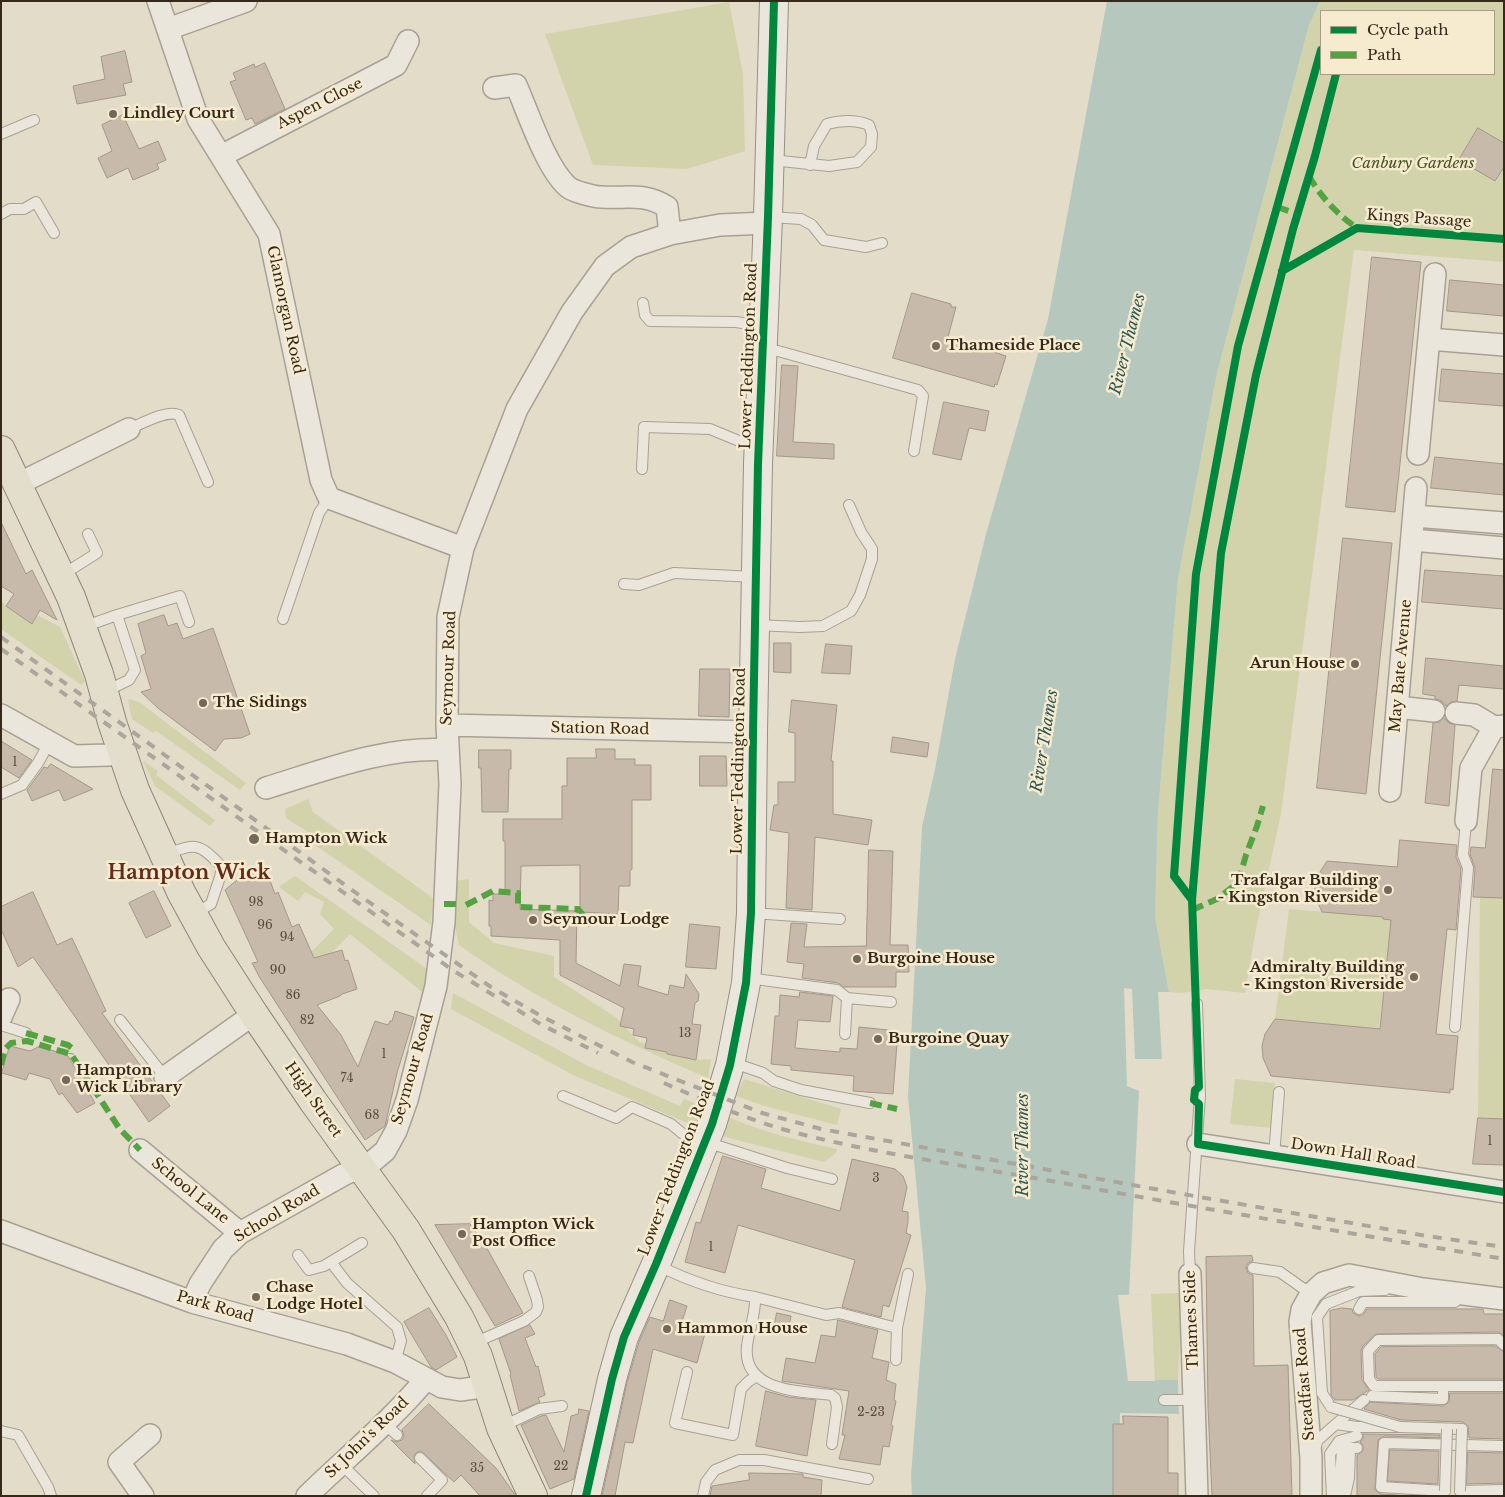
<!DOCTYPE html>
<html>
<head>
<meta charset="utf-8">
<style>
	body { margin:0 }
	#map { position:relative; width:1505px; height:1497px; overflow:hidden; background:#e3dcc9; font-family:"Libre Baskerville",serif }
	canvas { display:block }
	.frame { position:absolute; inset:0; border:2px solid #36291c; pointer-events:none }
	.legend { position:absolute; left:1320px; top:10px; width:175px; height:65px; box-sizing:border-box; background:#f6ebce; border:1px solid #a99d87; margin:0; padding:6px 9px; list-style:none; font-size:15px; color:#36291c }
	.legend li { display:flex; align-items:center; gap:10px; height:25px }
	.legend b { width:25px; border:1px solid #a99d87 }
</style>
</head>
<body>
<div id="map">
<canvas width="1505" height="1497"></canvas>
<div class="frame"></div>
<ul class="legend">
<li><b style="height:6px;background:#00873e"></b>Cycle path</li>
<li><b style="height:6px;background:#53a341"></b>Path</li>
</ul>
</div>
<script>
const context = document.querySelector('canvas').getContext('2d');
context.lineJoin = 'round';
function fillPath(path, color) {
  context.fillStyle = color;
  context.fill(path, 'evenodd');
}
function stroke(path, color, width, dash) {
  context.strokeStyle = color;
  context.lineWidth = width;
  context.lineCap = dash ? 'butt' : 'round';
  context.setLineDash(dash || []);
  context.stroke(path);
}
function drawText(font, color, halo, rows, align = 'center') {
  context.font = font + ' "Libre Baskerville",serif';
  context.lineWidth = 5;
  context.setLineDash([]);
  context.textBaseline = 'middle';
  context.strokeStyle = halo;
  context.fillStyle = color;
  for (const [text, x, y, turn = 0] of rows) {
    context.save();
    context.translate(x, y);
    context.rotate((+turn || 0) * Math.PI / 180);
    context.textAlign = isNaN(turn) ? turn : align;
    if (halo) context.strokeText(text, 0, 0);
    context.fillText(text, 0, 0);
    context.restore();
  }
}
fillPath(new Path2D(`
	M1320,1H1504V262L1354,250L1281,814L1256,929L1245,993L1206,989L1182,993L1169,992L1155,917L1158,812L1178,579L1217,373L1309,25ZM1321,11H1494V74H1321Z
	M729,2L743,74L745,151L687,169L593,165L545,34Z
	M1,602L29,619L39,616L60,627L85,681L81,685L1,629Z
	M130,699L139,702L246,783L240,790L156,731L153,733L132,719L128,701Z
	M143,761L158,771L156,775L215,820L210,826L155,786Z
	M308,799L313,812L433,898L431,925L312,843L311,834L286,818L285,809Z
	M295,876L430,971L426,995L350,934L317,968L306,957L334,929L320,914L324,902L305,892L298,901L279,887Z
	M469,879V922L494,943L554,956V977L617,1018L639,1042L696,1060L711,1059L708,1078C621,1041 536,1000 459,945L454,922L455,881Z
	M1480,897L1504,898V1119L1478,1118Z
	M1289,909L1383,917L1399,921L1390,930L1379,1029L1275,1019Z
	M453,993L586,1065L680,1106L684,1099L699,1105L704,1111L702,1129L575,1076L451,1009Z
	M744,1079L841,1109L837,1125L764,1106L736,1096Z
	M1235,1079L1275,1083L1272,1128L1230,1124Z
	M728,1117C763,1132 799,1141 837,1149L836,1153L824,1162L717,1135Z
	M1182,1293L1178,1380L1155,1381L1151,1294Z`), '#d2d3ab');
fillPath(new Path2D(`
	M1107,1H1320L1309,25L1217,373L1178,579L1158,812L1155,917L1169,992L1172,1078L1139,1091L1129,1295L1151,1294L1155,1380H1178L1179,1414L1120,1413L1119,1496H912L911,1475L926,1288L908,1096L922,827L935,769L955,659L986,534L1048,319Z`), '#b6c8bd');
fillPath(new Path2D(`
	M1124,988L1132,989L1135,1059H1162L1158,992H1171L1175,1078L1169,1088L1139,1091L1127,1086Z
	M1151,1294L1155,1381H1128L1118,1295Z`), '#e3dcc9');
const building = new Path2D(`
	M125,51L132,82L123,84L126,95L77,104L73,86L105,79L101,57Z
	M265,63L285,109L255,124L252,118L246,120L230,82L236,80L233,73L254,64L255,67Z
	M123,115L139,149L158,141L166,160L157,164L159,169L133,180L128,168L107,178L98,158L112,151L102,125Z
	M1478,128L1504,143V167L1495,181L1459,160Z
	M1372,257L1421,262L1395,512L1346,507Z
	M1450,280L1504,285V316L1447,311Z
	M912,293L951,304V307H956L948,337L1006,356L997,385L995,384L994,387L893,358Z
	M782,365L798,366L793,442L834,444V459L777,456Z
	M1442,369L1504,374V406L1439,401Z
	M944,402L989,411L985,431L969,428L961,460L933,454Z
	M1435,457L1504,464V495L1431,488Z
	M1,522L26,574L32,570L57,620L40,610L32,624L6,606L14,594L1,586Z
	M1343,538L1392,543L1366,794L1317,788Z
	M1425,570L1504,576V609L1422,602Z
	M164,615L168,626L177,623L183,639L213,628L250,734L241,738L224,739L215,751L159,709L141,692L151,689L141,656L146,653L138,624Z
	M774,643H791V673L774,672Z
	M826,644L852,646L850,674L822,673Z
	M1426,658L1504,666V689L1459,685L1457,701L1451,702L1446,706L1442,701L1435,699V696L1423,694Z
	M700,669H730L729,717L699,716Z
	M792,700L837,705L831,761H833V814L872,820L868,845L815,837L812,910L786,908L789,833L770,830L774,805H778V782H795V733L789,732Z
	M1444,718L1449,723L1455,725L1449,806L1425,803L1433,723L1439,722Z
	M893,737L929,743L927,757L891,752Z
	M1,741L32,760L19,778L1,767Z
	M596,749H615V759H635V765H651V800H632V869L630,871V886H619L618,914L580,912V865L521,866L520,909L577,911L576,963L620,986L624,964L641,966L638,986L668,995L670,985L684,988L686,974L699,994L698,1001L695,1003L692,1024L701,1025L696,1060L667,1054V1052L645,1048L647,1038L633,1035L634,1029L620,1026L624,1008L560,975V940L491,936V926H489V900L493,901V894H505V841H503V819H562V786H567V758H596Z
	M479,750H511V769H509L508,812H482L481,768H479Z
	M700,756H726L727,786H700Z
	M51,764L93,789L64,801L59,790L32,801L27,790L44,767L47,768Z
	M1493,769L1504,770V898L1473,897L1475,868L1470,854L1471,847L1485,848Z
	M1400,840L1457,845L1456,857L1461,869L1456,930L1447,929L1436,1034L1458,1036L1453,1090L1450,1089V1093L1271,1076L1263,1058L1262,1046L1265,1034L1275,1019L1380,1029L1391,920L1383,919V917L1322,912L1315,896V884L1318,875L1327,861L1397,867Z
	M869,850L893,851L890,945H908L909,972H896V987H844L838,983L802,978L804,964L787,962L791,923L807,924L804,947L866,946Z
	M254,870L258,879L268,875L275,894L278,892L292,927L299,924L314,958L342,950L345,961L348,960L357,989L342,994L340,996L317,1005L341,1035L358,1067L375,1021L388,1025L390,1021H392L395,1011L414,1017L397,1073L385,1126L365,1140L260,978L252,963L258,962L225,890L242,876Z
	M154,891L171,926L146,938L129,903Z
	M33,892L57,945L72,938L106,1011L102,1013L170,1106L149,1122L33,957L18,967L1,929V907Z
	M690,924L720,927L716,969L686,967Z
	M800,992L833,996L830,1022L798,1020L795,1048L840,1052V1048L857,1049L859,1027L898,1031L893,1094L853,1091L854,1076L791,1070V1066L771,1064L775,1016H779L780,995L799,997Z
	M10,1046L30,1051L40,1046L68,1056L95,1103L77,1113L62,1093L59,1095L50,1079L29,1073L26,1080L2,1073Z
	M1478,1118L1504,1119V1165L1473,1164Z
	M723,1156L766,1169L761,1188L840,1211L852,1159L895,1169L903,1176L907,1187L902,1211L908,1212V1222L906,1233L911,1235L889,1307L883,1305L881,1317L842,1307L855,1260L738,1225L725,1273L685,1262L696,1222L700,1223Z
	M470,1224L484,1243L523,1313L495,1326L435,1225Z
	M1252,1256L1253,1261L1248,1263L1246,1267L1248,1273L1253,1275L1254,1366L1288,1365L1292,1496H1212L1208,1407L1206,1257Z
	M670,1300L687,1306L681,1325L705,1333L697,1363L653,1349L633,1443L625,1442L615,1496H602L627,1383L639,1342L650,1317L663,1321Z
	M429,1308L446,1335L457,1357L436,1370L431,1367L404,1322Z
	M1342,1308L1352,1309L1353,1313L1359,1316L1363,1315L1367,1309H1483L1484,1314H1504V1335L1498,1332L1376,1334L1363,1346L1361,1351L1362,1380L1369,1390L1353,1400H1335L1331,1395L1330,1311Z
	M777,1313L791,1316L788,1331L774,1328Z
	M838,1320L878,1330L872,1358L889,1362L886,1380L896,1384L894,1400L896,1401L891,1425L893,1426L889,1447L883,1446L880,1465L839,1459L845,1435H842L849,1391L782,1381L786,1358L815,1363L821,1335L835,1337Z
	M530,1325L535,1334L525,1338L536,1367L538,1366L545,1395L538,1398L540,1402L519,1411L510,1375L511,1374L499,1339Z
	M1495,1346L1504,1352V1379H1378L1376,1377L1375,1354L1381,1347Z
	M766,1391L788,1397L816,1400L807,1456L756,1446Z
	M1450,1393H1504V1439L1469,1438L1468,1426L1463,1422L1401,1420L1364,1409L1370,1402L1443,1406L1449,1402Z
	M429,1404L496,1468L516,1496H480L461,1475L454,1482L421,1451L416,1453L414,1456L415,1464L391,1440L396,1442L402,1440L404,1436L402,1430Z
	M579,1409L589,1411L574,1479L550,1489L521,1425L541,1416L546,1415L564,1452L571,1416L578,1414Z
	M1123,1416L1168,1417V1473H1178V1496H1113V1424H1123Z
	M1363,1434L1440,1435V1438L1384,1436L1378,1440L1375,1490L1381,1494L1411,1496H1357V1455L1363,1451V1445L1360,1442L1363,1438Z
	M1390,1450L1439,1451L1438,1484L1388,1481Z
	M1468,1452L1504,1453V1483L1467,1484Z
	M749,1473L803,1474V1477L822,1480L821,1496H710L712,1486L749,1480Z`);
fillPath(building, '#c7baaa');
stroke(building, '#a39789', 1);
const lane = new Path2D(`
	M1,134L34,120
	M771,160L829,166L857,162L871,147L872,134L869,125C855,119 842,120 827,124L814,146L810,165
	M1,214L10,209H24L36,202L54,233
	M769,217L801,219L812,225L824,240L866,247L882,243
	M643,303L645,315L650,321L736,322L762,326
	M764,351H778L918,390L923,396L914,451
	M129,429C141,424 167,409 179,415L208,482
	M642,469L644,427L710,429L739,441L758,445
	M62,575L97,553L88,534
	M624,584L639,585L674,573L755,577
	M283,619L319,513L329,498
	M756,625L800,627L823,626L851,611L860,595L872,559V549L861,532L849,505
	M83,627L117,615
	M106,691L129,680L135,670L117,615L180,596L189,622
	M1,794L22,785L38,763L49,743
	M164,855C196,843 198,842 222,867L220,877L211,904L194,914
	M752,913L840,919
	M748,978L837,990L847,998L891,1002
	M120,1020L165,1077
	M1,1025L26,1033
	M1455,1027L1468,868L1463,855L1466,821
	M845,1034L847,998
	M731,1062L763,1073L774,1081L801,1090L870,1103
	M563,1096L616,1118L632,1107L671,1124L701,1149
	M706,1142L787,1168L832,1179
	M1274,1156L1279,1092
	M298,1255L309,1270L324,1266L362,1243
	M331,1262L347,1283L397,1327L401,1341L395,1362
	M657,1265C687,1280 721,1292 755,1297C756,1314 749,1329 747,1346C742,1392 800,1391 831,1395L835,1398L837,1407L832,1444
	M1253,1268L1280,1272L1311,1294
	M1190,1274L1189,1251L1200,1096L1197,1004
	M755,1297L826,1315L839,1313L897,1328L896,1360
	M1359,1309L1363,1302H1455
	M897,1328L908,1274
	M474,1343L524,1321L536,1312L538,1307L537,1300L529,1276
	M1504,1345L1498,1339L1378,1340L1368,1351L1369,1379L1374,1386H1504
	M687,1372L675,1423L733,1435L741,1389L749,1381L757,1376
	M1372,1396L1443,1399V1386
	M1164,1400H1195
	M1331,1407L1322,1393L1317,1317L1326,1304L1359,1291L1385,1290
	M385,1424L397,1435
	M1336,1424L1364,1400
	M501,1427L539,1409L562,1406
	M1,1431L18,1435L48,1487L51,1496
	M1315,1448L1318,1440L1336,1424L1357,1427H1400L1462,1429
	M420,1458L442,1480L427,1496
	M340,1463L374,1496
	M1445,1491L1381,1487L1384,1443L1504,1446
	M1460,1491L1504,1490
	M703,1496L706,1482L715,1470L739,1460H764L868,1479
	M1332,1496L1330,1454L1339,1441L1357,1436
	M1339,1496L1342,1449L1350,1448
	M1345,1496L1349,1478L1350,1448H1357`);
const street = new Path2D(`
	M158,1L198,119L269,234L321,480L329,498L463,548
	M168,29L246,1
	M494,88L516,85C528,112 546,168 568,187C572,191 594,197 601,197C626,199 643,192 667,207L670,234
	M221,156L396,65L408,41
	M1429,339L1504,345
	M1418,454L1435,274
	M18,484L129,429
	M1414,516L1504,523
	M1412,540L1504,548
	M1397,707L1434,711
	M1456,713L1474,715L1494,727
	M1,715L74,756L109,755L121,752
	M447,725L753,732
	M266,788C325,770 386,746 448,750
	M1390,791L1416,488
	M1466,821L1471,768L1494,727L1504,726
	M1,1017L9,999
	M165,1077L254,1014
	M1198,1144L1504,1192
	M140,1150L240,1233
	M1,1231L192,1302L347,1344L395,1362L442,1387L460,1390L488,1386
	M1190,1274L1197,1496
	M192,1302L200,1284L223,1249L240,1233L343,1175L373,1161L385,1151L396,1131L407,1100L436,986L444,922L450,784L447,725L448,617L463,548L517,409L572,312L605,266L631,247L670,234L720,225L768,223
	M143,1496L119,1462L150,1435
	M307,1496C347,1457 390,1422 426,1379
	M1311,1496V1458L1300,1322L1302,1310L1311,1294L1323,1283L1349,1275L1423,1289L1504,1299`);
const secondary = new Path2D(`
	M586,1496L612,1379L624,1337L656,1264L712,1124L730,1065L746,983L751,913L753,732L758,464L768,217L774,1`);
const primary = new Path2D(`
	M1,450L71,597L99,674L112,722L135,790L181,892L211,947L254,1014L313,1101L406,1230L459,1317L478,1356L501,1428L533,1496`);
stroke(lane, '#a8a193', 12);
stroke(street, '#a8a193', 24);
stroke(secondary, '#989083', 30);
stroke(primary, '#8d8679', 30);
stroke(lane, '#ebe6db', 10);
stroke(street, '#ebe6db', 21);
stroke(secondary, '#ebe6db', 28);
stroke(primary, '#e3ddcc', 28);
stroke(new Path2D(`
	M1,637L366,900L491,987L543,1017L632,1062L762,1113L821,1129L1205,1198L1427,1236L1504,1247
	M1,649L454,971L542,1025L598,1053
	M664,1083C705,1101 746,1119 789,1131C875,1154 969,1166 1057,1182C1205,1209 1355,1234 1504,1259`), '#aaa69c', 4, [9, 9]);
const laneBridge = new Path2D(`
	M1331,1407L1400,1427
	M1445,1491L1447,1429
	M1460,1491L1462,1429`);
stroke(laneBridge, '#a8a193', 12, []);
stroke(laneBridge, '#ebe6db', 10);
stroke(new Path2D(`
	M1309,176C1320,196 1338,215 1357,228
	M1277,207L1298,214
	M444,904H457
	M466,905L493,891L518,893V907L578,909L591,925
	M1192,910L1217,899L1238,883L1246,855L1257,826L1263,806
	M26,1033L68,1045L72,1048L71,1054
	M1,1065L5,1049L11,1043L27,1041L71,1054L119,1128L140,1150
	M870,1103L897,1109`), '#53a341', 6, [12, 6]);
stroke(new Path2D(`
	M1336,74L1315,156L1293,229L1256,375L1221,553L1192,900L1199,1087L1195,1090L1194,1100L1199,1104L1198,1144L1504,1192
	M1282,271L1357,228L1504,239
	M1192,900L1174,876L1196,574L1238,346L1321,50
	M586,1496L612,1379L624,1337L656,1264L712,1124L730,1065L746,983L751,913L753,732L758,464L768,217L774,1`), '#00873e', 8);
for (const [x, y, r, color] of [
	[113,114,5,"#736859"],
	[936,346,5,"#736859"],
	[1355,664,5,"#736859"],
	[203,703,5,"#736859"],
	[254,839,6,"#736859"],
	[1388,890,5,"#736859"],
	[533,920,5,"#736859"],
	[857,959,5,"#736859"],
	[1414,977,5,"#736859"],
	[878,1039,5,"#736859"],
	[66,1080,5,"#736859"],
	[462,1234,5,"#736859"],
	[256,1297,5,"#736859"],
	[667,1329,5,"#736859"]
]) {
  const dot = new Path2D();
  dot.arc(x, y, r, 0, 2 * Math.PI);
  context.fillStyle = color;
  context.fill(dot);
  stroke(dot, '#f6ebce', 2);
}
drawText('12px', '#5a4d40', null, [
	["1",15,763],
	["98",256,903],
	["96",265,926],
	["94",287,938],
	["90",278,971],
	["86",293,996],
	["82",307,1021],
	["13",685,1034],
	["1",384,1055],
	["74",347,1079],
	["68",372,1116],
	["1",1490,1142],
	["3",876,1179],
	["1",711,1248],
	["2-23",871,1413],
	["22",561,1467],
	["35",477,1469]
]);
drawText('15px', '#36291c', '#f6ebce', [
	["Aspen Close",320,104,-27],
	["Kings Passage",1419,219,4],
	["Glamorgan Road",285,310,78],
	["Lower Teddington Road",749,356,-88],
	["May Bate Avenue",1401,666,-85],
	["Seymour Road",449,668,-88],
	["Station Road",600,729,1],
	["Lower Teddington Road",739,761,-89],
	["Seymour Road",413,1069,-74],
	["High Street",313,1100,55],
	["Down Hall Road",1353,1154,9],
	["Lower Teddington Road",677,1168,-69],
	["School Lane",190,1191,39],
	["School Road",277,1214,-31],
	["Park Road",215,1307,16],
	["Thames Side",1192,1320,-92],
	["Steadfast Road",1305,1384,-95],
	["St John's Road",367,1438,-44]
]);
drawText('bold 15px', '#36291c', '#f6ebce', [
	["Lindley Court",123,114],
	["Thameside Place",946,346],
	["Arun House",1345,664,"right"],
	["The Sidings",213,703],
	["Hampton Wick",265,839],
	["Trafalgar Building",1378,881,"right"],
	["- Kingston Riverside",1378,898,"right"],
	["Seymour Lodge",543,920],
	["Burgoine House",867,959],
	["Admiralty Building",1404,968,"right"],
	["- Kingston Riverside",1404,985,"right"],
	["Burgoine Quay",888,1039],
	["Hampton",76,1071],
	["Wick Library",76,1088],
	["Hampton Wick",472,1225],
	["Post Office",472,1242],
	["Chase",266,1288],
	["Lodge Hotel",266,1305],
	["Hammon House",677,1329]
], 'left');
drawText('italic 15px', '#455322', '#f6ebce', [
	["Canbury Gardens",1413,164]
]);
drawText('italic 16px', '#2a5654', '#f6ebce', [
	["River Thames",1128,344,-76],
	["River Thames",1045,741,-81],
	["River Thames",1023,1145,-90]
]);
drawText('bold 20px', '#632b1a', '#f6ebce', [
	["Hampton Wick",189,873]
]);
</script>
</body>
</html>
